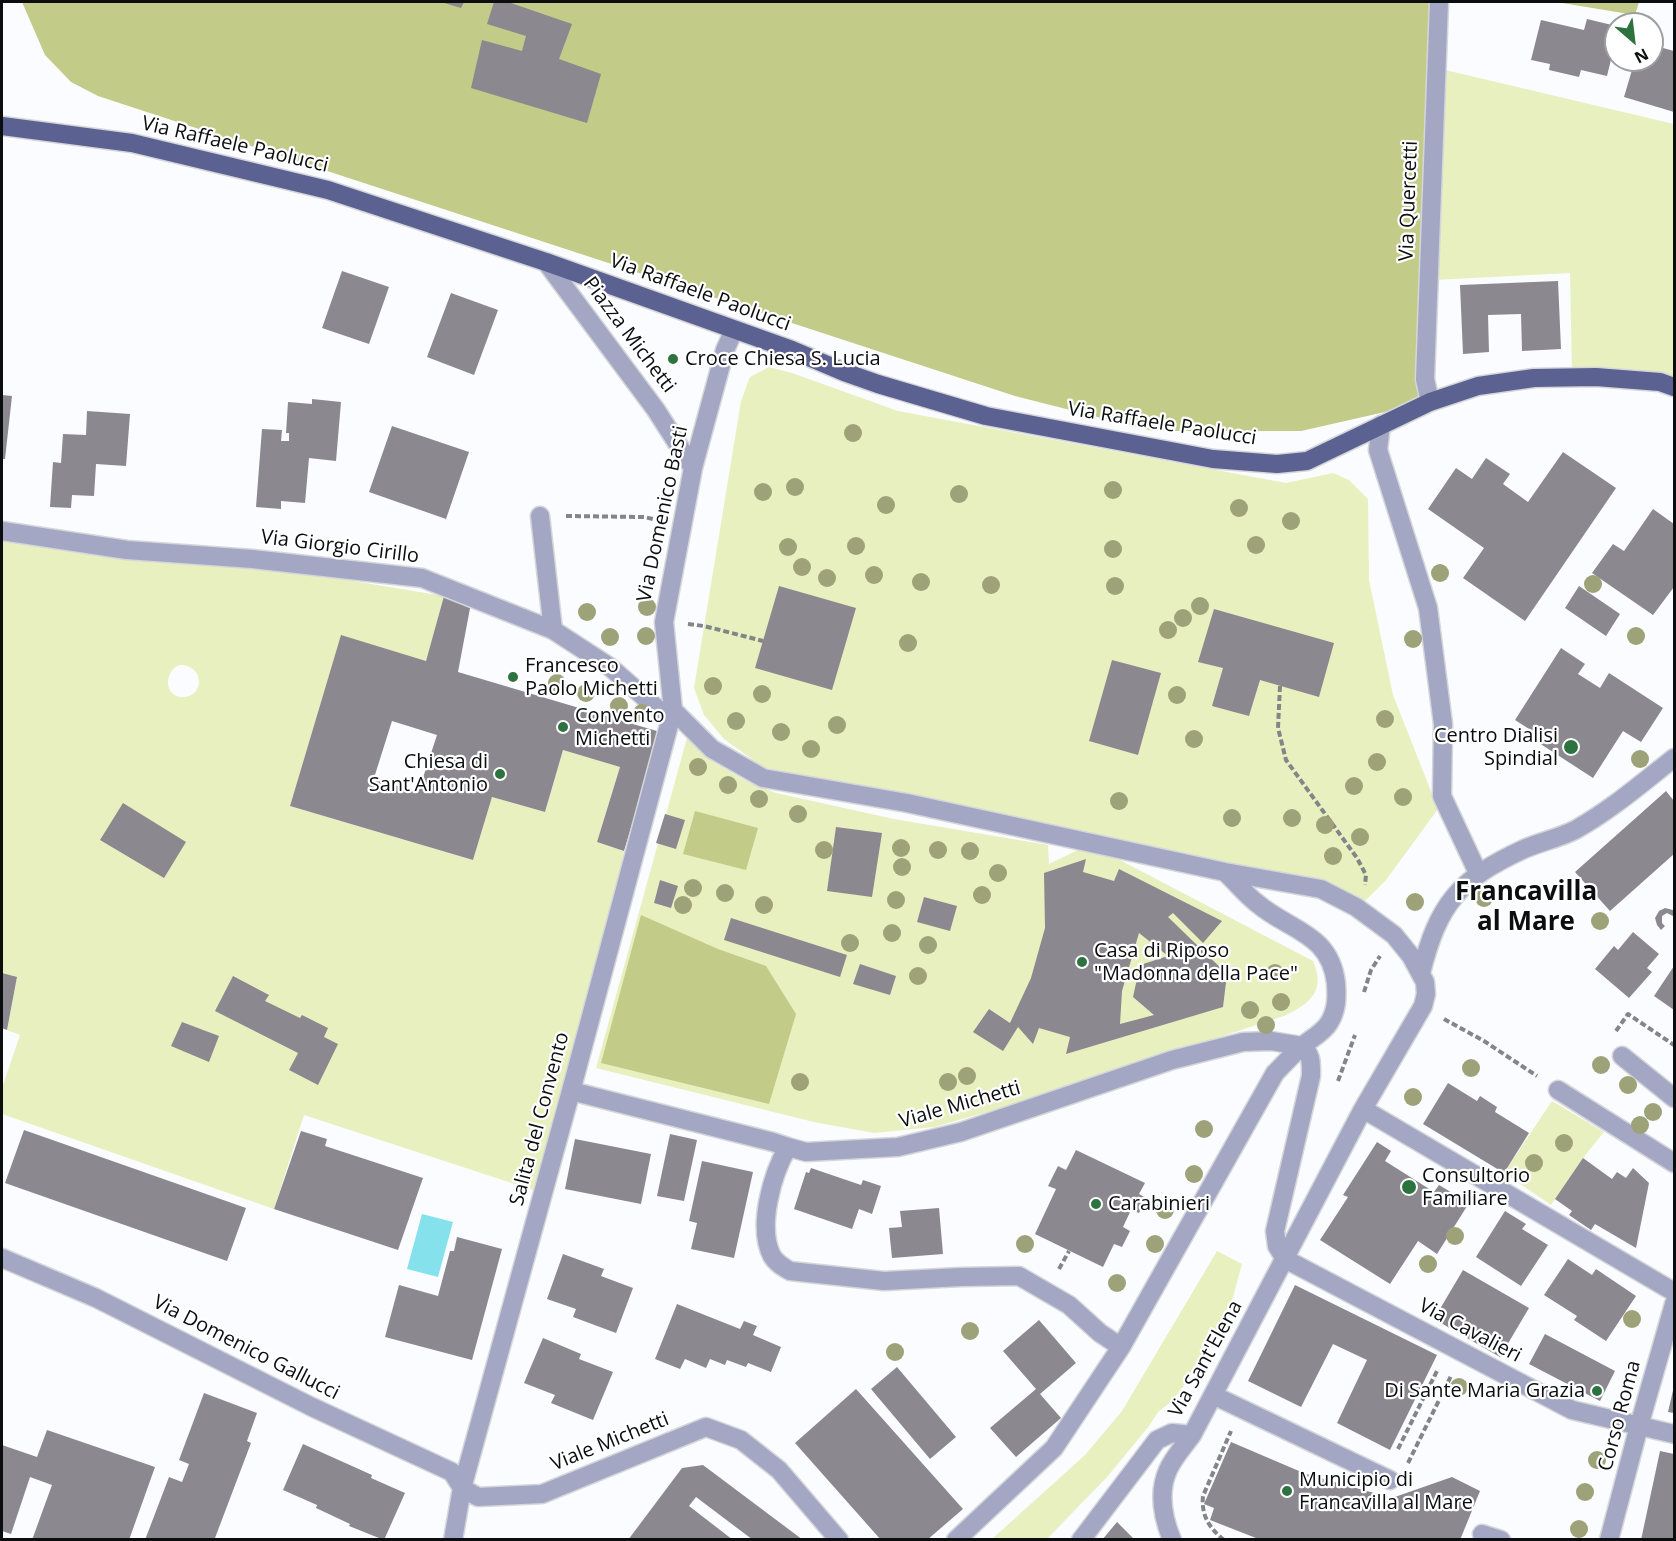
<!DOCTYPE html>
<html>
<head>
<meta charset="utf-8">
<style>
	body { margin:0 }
	#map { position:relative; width:1676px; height:1541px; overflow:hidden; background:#fafcff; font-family:"Open Sans",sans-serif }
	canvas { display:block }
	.frame { position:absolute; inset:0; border:3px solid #0b0d0f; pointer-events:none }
	.north { position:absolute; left:1604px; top:12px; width:60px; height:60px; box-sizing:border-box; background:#fff; border:2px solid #9d9e9f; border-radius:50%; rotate:152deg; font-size:16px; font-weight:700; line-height:24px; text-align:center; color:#0b0d0f }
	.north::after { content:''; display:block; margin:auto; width:21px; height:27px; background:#2c7340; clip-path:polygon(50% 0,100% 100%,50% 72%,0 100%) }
</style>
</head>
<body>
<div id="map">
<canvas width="1676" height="1541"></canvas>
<div class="frame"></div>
<div class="north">N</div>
</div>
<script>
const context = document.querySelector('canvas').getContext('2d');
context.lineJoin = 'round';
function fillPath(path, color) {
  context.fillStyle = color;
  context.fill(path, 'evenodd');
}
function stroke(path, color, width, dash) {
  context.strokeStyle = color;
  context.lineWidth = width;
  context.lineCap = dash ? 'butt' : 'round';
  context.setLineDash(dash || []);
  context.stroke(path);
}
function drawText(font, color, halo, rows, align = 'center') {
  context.font = font + ' "Open Sans",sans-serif';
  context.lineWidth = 4.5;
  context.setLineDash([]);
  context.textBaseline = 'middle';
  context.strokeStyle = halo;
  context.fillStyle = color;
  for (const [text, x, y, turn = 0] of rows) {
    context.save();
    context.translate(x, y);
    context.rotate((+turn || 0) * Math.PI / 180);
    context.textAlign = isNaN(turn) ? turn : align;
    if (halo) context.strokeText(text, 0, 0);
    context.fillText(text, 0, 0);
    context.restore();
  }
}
fillPath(new Path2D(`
	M1441,69L1674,124V383L1572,376L1570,273L1434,280Z
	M769,367L792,373L898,411L1286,483L1333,473L1349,480L1368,499L1369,580L1393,695L1438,809L1386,880L1362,904L763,767L724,739L704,715L694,688L741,401L750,377Z
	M2,540L102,553L256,565L444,596L426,661L341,636L290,806L473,860L492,797L545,812L563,750L620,767L597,842L624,851L606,939L533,1190L304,1115L274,1209L2,1114V1088L20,1035L7,1030L17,978L2,973ZM179,665C203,664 206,694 185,697C164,699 163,672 179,665Z
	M687,738L713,762L748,782L776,793L894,819L1048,845L1049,864L1078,850L1116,858L1313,961C1326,991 1310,1004 1284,1016L1015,1104L934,1127L874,1133L814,1122L596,1068Z
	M1552,1101L1604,1132L1583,1158L1551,1205L1504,1173Z
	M1217,1251L1242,1264L1233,1297L1218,1337L1196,1370L1172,1401L1158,1412L1149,1426L1107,1477L1047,1539H992L1085,1455L1122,1411Z`), '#e8f0bf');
fillPath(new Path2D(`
	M22,2H1429L1424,378L1429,402L1301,431H1153L1015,396L98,96L71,82L45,55Z
	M1556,2H1639L1635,15Z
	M695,811L758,828L746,870L683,854Z
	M641,915L718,949L766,966L796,1014L769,1104L601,1063Z`), '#c2cb87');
fillPath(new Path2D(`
	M422,1214L453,1222L438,1277L407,1269Z`), '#85e2ed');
fillPath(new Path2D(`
	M441,2H464L461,8Z
	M494,2H508L572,24L559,59L601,74L587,123L471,88L482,40L522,51L526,36L487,24Z
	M1587,19L1616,26V39L1607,76L1581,70L1579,77L1549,70L1550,64L1531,60L1541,20L1584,30Z
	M1652,45L1674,51V112L1624,97L1635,60H1652Z
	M342,271L389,287L369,344L322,328Z
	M1558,281L1561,349L1522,351L1521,314L1488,315L1489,352L1463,354L1460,285Z
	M451,293L498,310L474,375L427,357Z
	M2,395L12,396L5,459H2Z
	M312,399L341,402L336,461L309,458L305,503L281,501V509L256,507L262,429L282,430L281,441H289V433H286L288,402L312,404Z
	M87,411L130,414L126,466L96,464L94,496L72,495L71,508L50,507L53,462L61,463L63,434L86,435Z
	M392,426L469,452L446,519L369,492Z
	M1563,452L1616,488L1525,621L1463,578L1484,548L1428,509L1456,468L1472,479L1486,458L1510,474L1503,484L1528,502Z
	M1653,509L1674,524V587L1653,615L1592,573L1613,544L1624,551Z
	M779,586L856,608L832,690L755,668Z
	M1579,586L1620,614L1606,636L1565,608Z
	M444,596L471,603L458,672L660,732L624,851L597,842L620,767L563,750L545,812L492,797L473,860L290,806L341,635L426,661ZM392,721L437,735L418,793L374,778Z
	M1214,609L1334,643L1319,697L1260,680L1249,716L1212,706L1223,668L1198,662Z
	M1561,648L1585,664L1578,674L1600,688L1609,673L1663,708L1641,742L1623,731L1593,778L1536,741L1540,736L1515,720Z
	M1112,660L1161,673L1138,755L1089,741Z
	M1666,791L1674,801V854L1610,911L1575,872Z
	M123,803L186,842L164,878L100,840Z
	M665,814L685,820L676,849L656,843Z
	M836,827L882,833L872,897L827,891Z
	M1086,859L1083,872L1114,881L1119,869L1222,921L1203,943L1173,913L1168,917L1227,974L1223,1007L1066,1054L1070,1037L1039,1028L1033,1044L1018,1027L1003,1051L973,1032L989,1009L1010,1023L1031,978L1045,928L1044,873ZM1139,933L1168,956L1140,965L1133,997L1154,1015L1120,1024L1122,991Z
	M660,880L678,886L671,908L654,903Z
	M924,897L957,906L950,931L917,922Z
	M1665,908L1673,910L1674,914L1673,916L1667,913L1662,916V923L1665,926L1661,930L1657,925L1655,918L1659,911Z
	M731,918L847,955L840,977L724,940Z
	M1633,932L1659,954L1647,968L1652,972L1629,998L1595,969L1614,946L1618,950Z
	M860,964L896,976L890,995L853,984Z
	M1674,966V1010L1654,996Z
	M2,973L17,977L7,1030L2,1028Z
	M233,976L269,995L265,1001L300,1018L302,1015L328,1028L324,1037L338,1044L318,1085L289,1070L298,1053L215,1011Z
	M182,1022L219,1036L209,1062L171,1046Z
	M1448,1083L1477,1101L1480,1096L1497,1107L1495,1112L1529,1133L1504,1173L1423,1124Z
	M24,1130L246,1208L227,1261L5,1183Z
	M301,1131L327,1139L325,1146L423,1178L398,1250L274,1209Z
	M670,1134L697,1140L684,1201L657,1196Z
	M575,1139L651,1154L641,1204L565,1189Z
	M1377,1142L1391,1151L1385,1161L1434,1192L1439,1185L1469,1203L1437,1254L1418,1241L1390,1284L1320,1240L1348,1197L1343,1195Z
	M1076,1150L1145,1183L1139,1194L1146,1198L1139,1213L1131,1210L1123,1227L1130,1231L1122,1247L1114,1244L1103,1267L1035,1234L1056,1189L1048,1186L1058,1166L1066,1170Z
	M1583,1158L1612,1179L1617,1172L1626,1178L1633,1168L1649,1183L1636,1248L1595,1224L1591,1230L1569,1215L1572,1211L1555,1199Z
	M702,1161L753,1172L734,1258L691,1249L697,1223L689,1221Z
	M811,1168L861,1185L863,1180L881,1186L872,1214L859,1209L852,1229L794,1209L806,1172L809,1173Z
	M939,1208L943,1254L892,1258L889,1228L902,1227L900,1211Z
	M1505,1211L1526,1224L1522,1229L1548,1245L1521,1286L1476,1257Z
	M457,1237L502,1249L472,1360L385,1337L399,1285L438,1296L450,1251H454Z
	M563,1254L604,1269L601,1276L633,1288L616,1333L573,1317L576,1309L547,1299Z
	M1568,1259L1592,1275L1596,1269L1636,1296L1606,1341L1574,1320L1577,1316L1544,1295Z
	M1463,1270L1529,1308L1500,1357L1434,1319Z
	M1295,1285L1437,1355L1390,1450L1337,1423L1367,1360L1333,1344L1301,1407L1248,1381Z
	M677,1304L740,1329L744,1321L757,1326L753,1335L781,1347L771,1372L748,1363L746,1367L727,1360L725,1365L710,1359L706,1368L685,1359L680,1369L655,1359Z
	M1039,1320L1076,1363L1040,1394L1061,1418L1016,1457L990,1428L1036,1389L1003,1351Z
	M1545,1334L1615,1371L1600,1401L1529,1364Z
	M543,1338L581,1354L579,1359L613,1372L593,1420L551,1403L555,1395L524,1383Z
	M897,1367L956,1437L930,1459L871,1389Z
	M1674,1386V1413L1668,1412Z
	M856,1389L963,1509L927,1540H881L795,1443Z
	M204,1393L257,1413L247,1441L251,1443L215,1538L220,1540H145L169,1477L182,1482L189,1464L179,1460Z
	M47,1430L155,1467L129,1540H32L52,1485L30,1477L11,1534L2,1531V1445L37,1457Z
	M1231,1442L1306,1474L1392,1498L1452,1477L1480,1491L1460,1540H1261L1210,1520L1214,1508L1204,1504Z
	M303,1444L372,1475L371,1478L405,1493L384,1540L349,1526L350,1524L316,1508L317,1505L283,1490Z
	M1660,1451L1674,1454V1540H1641Z
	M703,1465L803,1540H753L696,1497L689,1506L733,1540H628L682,1468Z
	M1117,1522L1135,1540H1102Z`), '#8b888f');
const minor = new Path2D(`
	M546,262L656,410L693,468
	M1430,402L1425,379L1439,2
	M1381,425L1378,450L1428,608L1443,724L1442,796L1478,873
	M540,516L553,630
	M2,531L127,550L252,559L422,578L553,630L610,667L661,712L673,710
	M673,710L712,749L763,778L907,803L1225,872L1321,889L1356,907L1394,935L1411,956L1425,982L1426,994L1423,1006L1363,1109L1192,1435C1184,1446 1173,1458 1168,1470C1158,1492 1163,1518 1172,1540
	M1421,973C1438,904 1459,879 1524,849C1540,842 1559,838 1575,830C1611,810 1642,783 1674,758
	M1302,1046C1312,1055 1311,1063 1311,1076L1275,1231L1277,1246L1285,1259L1572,1410L1674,1434
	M1622,1056L1674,1098
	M1558,1090L1674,1163
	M571,1091L773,1142L788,1147
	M1363,1109L1674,1292
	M2,1258L96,1298L312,1407L452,1472L462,1488L478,1497L542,1494L706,1427L741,1440L779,1470L839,1540
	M1121,1347L1100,1333L1069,1305L1019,1276L961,1277L884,1281L790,1271C783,1267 776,1263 772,1256C757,1227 772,1174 788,1147L806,1152L898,1147L961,1132L1172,1060L1243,1042L1271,1041L1302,1046
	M1213,1395L1390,1480
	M1482,1534L1501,1540
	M453,1540L462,1488L571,1091L673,710L664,622L693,468L725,350L734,330
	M956,1540L1054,1448L1121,1347L1275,1073C1283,1065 1292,1055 1301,1047C1310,1039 1322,1034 1329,1023C1337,1010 1337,998 1336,983C1330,933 1290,931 1258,904C1246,895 1236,882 1225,872
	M1081,1540L1157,1440L1172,1433L1192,1435
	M1609,1540L1639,1426L1674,1304`);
const major = new Path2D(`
	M2,126L132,143L328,190L546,262L792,350L844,372L878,384L986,416L1213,459L1277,464L1307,461L1430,402L1478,386L1534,378L1596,377L1660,382L1674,387`);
stroke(minor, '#d4d6d9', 21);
stroke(major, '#d4d6d9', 21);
stroke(new Path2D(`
	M566,516L644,517L657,520
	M688,624L704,626L763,641
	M1280,686L1278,728L1286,760L1357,858L1366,875L1365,885
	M1364,992L1371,970L1380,956
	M1444,1019L1484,1041L1537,1076
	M1616,1031L1628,1014L1674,1045
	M1338,1081L1355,1035
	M1059,1269L1069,1251
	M1398,1449L1438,1369
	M1408,1463L1451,1376
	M1224,1540C1209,1528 1201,1515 1203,1496L1231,1431`), '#838587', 4, [6, 3]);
stroke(minor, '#a3a7c3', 18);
stroke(major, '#5b6191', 18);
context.fillStyle = '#9ea278';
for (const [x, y] of [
	[853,433],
	[795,487],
	[1113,490],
	[763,492],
	[959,494],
	[886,505],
	[1239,508],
	[1291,521],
	[1256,545],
	[856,546],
	[788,547],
	[1113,549],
	[802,567],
	[1440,573],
	[874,575],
	[827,578],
	[921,582],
	[1593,584],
	[991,585],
	[1115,586],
	[1200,606],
	[647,607],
	[587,612],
	[1183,618],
	[1168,630],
	[646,636],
	[1636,636],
	[610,637],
	[1413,639],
	[908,643],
	[557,683],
	[713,686],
	[586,693],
	[762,694],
	[1177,695],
	[619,706],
	[642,713],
	[1385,719],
	[736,721],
	[837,725],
	[781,732],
	[1194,739],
	[811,749],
	[1640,759],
	[1377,762],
	[698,767],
	[728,785],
	[1354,786],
	[1403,797],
	[759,799],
	[1119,801],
	[798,814],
	[1232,818],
	[1292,818],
	[1325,825],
	[1360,837],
	[901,848],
	[824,850],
	[938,850],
	[970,851],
	[1333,856],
	[902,867],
	[998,873],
	[693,888],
	[725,893],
	[982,895],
	[1484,898],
	[896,900],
	[1415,902],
	[683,905],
	[764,905],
	[1600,921],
	[892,933],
	[850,943],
	[928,945],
	[1275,973],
	[918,976],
	[1281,1002],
	[1250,1010],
	[1266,1025],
	[1601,1065],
	[1471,1068],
	[967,1076],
	[800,1082],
	[948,1082],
	[1628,1085],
	[1413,1097],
	[1653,1112],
	[1640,1125],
	[1204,1129],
	[1564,1143],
	[1534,1163],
	[1194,1174],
	[1165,1210],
	[1455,1236],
	[1025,1244],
	[1155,1244],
	[1428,1264],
	[1117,1283],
	[1632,1319],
	[970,1331],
	[895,1352],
	[1459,1387],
	[1597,1460],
	[1585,1492],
	[1579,1529]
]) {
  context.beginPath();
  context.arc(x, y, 9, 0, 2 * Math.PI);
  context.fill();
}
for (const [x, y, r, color] of [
	[673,359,6,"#2c7340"],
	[513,677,6,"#2c7340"],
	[563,727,6,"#2c7340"],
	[1571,747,8,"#2c7340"],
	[500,774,6,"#2c7340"],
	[1082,962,6,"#2c7340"],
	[1409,1187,8,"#2c7340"],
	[1096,1204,6,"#2c7340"],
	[1597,1391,6,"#2c7340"],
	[1287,1491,6,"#2c7340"]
]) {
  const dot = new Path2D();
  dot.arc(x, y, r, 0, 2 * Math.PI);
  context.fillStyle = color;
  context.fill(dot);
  stroke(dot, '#fff', 2);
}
drawText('20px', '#0b0d0f', '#fff', [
	["Via Raffaele Paolucci",235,145,13],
	["Via Quercetti",1409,201,-88],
	["Via Raffaele Paolucci",700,293,20],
	["Piazza Michetti",629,335,53],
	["Via Raffaele Paolucci",1162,424,9],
	["Via Domenico Basti",663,514,-78],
	["Via Giorgio Cirillo",340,547,7],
	["Viale Michetti",960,1105,-16],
	["Salita del Convento",540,1119,-75],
	["Via Cavalieri",1470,1331,28],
	["Via Domenico Gallucci",246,1348,27],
	["Via Sant'Elena",1206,1359,-61],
	["Corso Roma",1620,1416,-75],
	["Viale Michetti",610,1442,-22]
]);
drawText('20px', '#0b0d0f', '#fff', [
	["Croce Chiesa S. Lucia",685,359],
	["Francesco",525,666],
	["Paolo Michetti",525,689],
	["Convento",575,716],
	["Michetti",575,739],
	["Centro Dialisi",1558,736,"right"],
	["Spindial",1558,759,"right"],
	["Chiesa di",488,762,"right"],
	["Sant'Antonio",488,785,"right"],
	["Casa di Riposo",1094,951],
	["\"Madonna della Pace\"",1094,974],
	["Consultorio",1422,1176],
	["Familiare",1422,1199],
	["Carabinieri",1108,1204],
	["Di Sante Maria Grazia",1585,1391,"right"],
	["Municipio di",1299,1480],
	["Francavilla al Mare",1299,1503]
], 'left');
drawText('bold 26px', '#0b0d0f', '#fff', [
	["Francavilla",1526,893],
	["al Mare",1526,923]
]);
</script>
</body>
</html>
